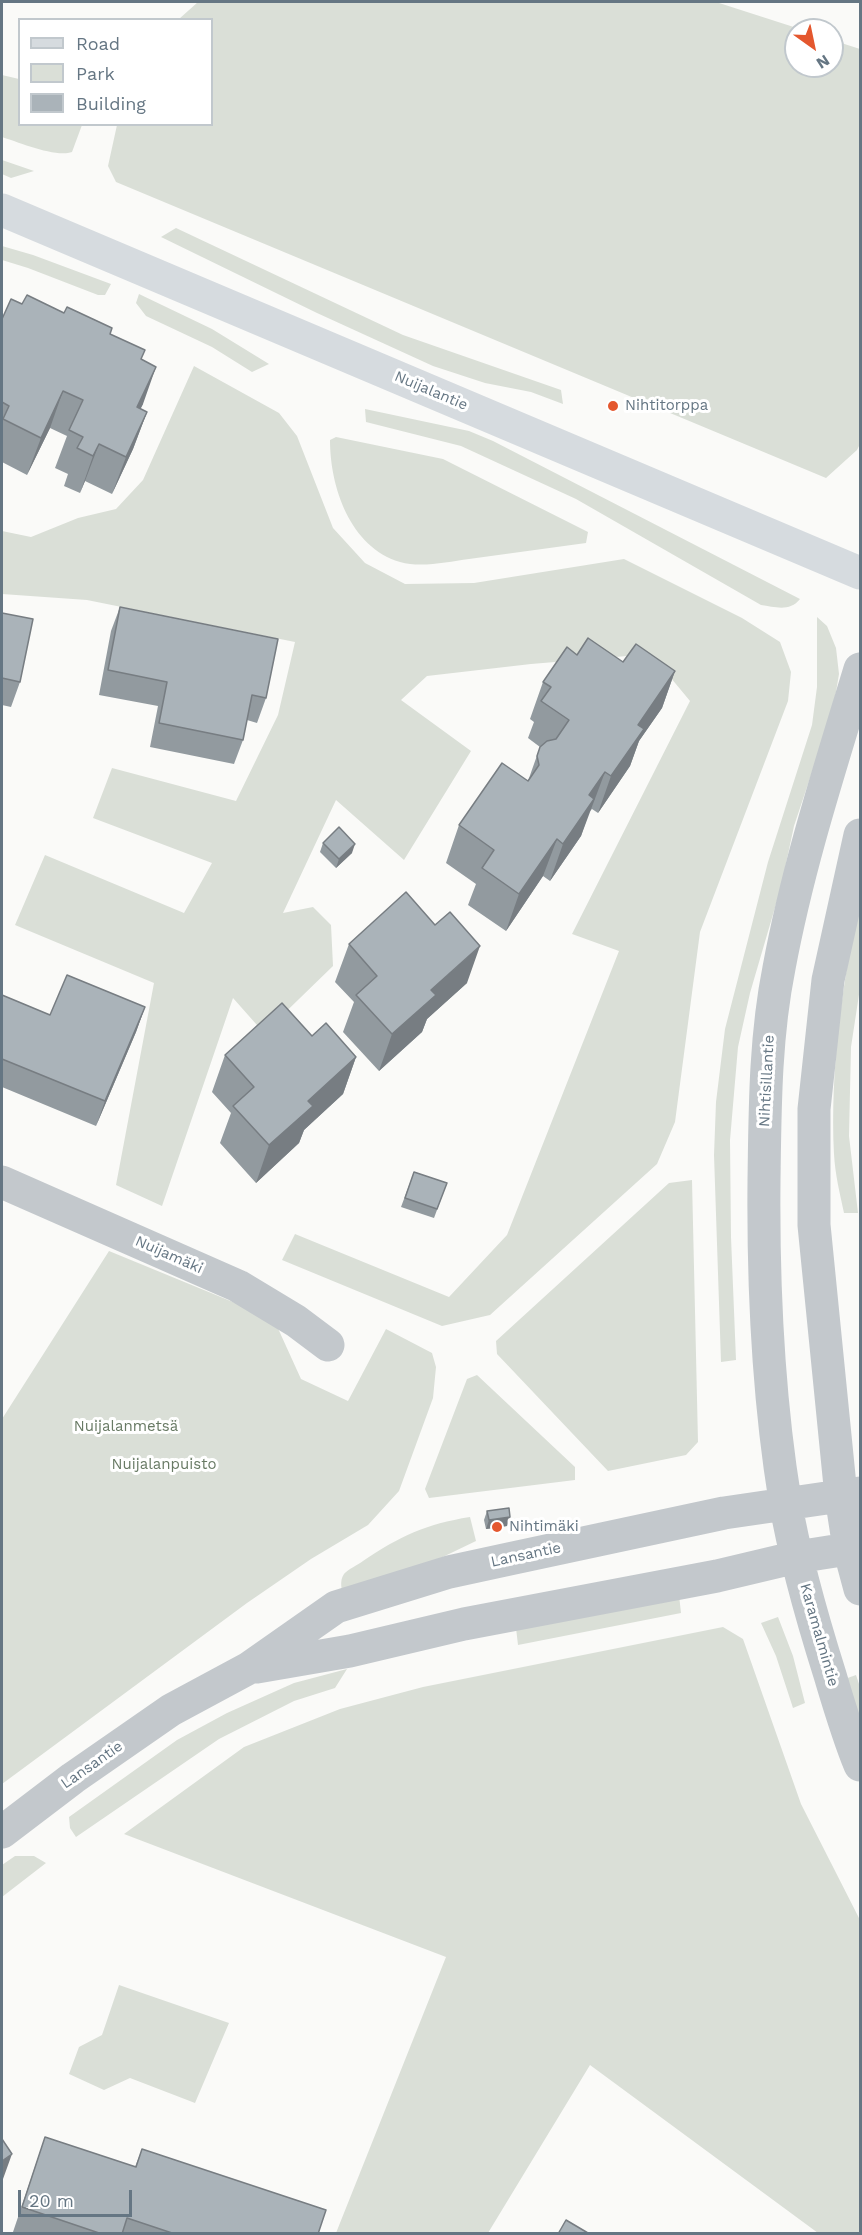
<!DOCTYPE html>
<html>
<head>
<meta charset="utf-8">
<style>
	body { margin:0 }
	#map { position:relative; width:862px; height:2235px; overflow:hidden; background:#fafaf8; font-family:"Work Sans",sans-serif }
	canvas { display:block }
	.frame { position:absolute; inset:0; border:3px solid #657683; pointer-events:none }
	.legend { position:absolute; left:18px; top:18px; width:195px; height:108px; box-sizing:border-box; background:#fff; border:2px solid #c1c8cd; margin:0; padding:8px 10px; list-style:none; font-size:18px; color:#657683 }
	.legend li { display:flex; align-items:center; gap:12px; height:30px }
	.legend b { width:30px; border:2px solid #c1c8cd }
	.north { position:absolute; left:784px; top:18px; width:60px; height:60px; box-sizing:border-box; background:#fff; border:2px solid #c1c8cd; border-radius:50%; rotate:147deg; font-size:16px; font-weight:700; line-height:24px; text-align:center; color:#657683 }
	.north::after { content:''; display:block; margin:auto; width:21px; height:27px; background:#e4572e; clip-path:polygon(50% 0,100% 100%,50% 72%,0 100%) }
	.scale { position:absolute; left:18px; top:2190px; width:114px; height:27px; box-sizing:border-box; border:3px solid #657683; border-top:0; padding-left:8px; font-size:18px; line-height:21px; white-space:nowrap; color:#657683; -webkit-text-stroke:4px #fff; paint-order:stroke }
</style>
</head>
<body>
<div id="map">
<canvas width="862" height="2235"></canvas>
<div class="frame"></div>
<ul class="legend">
<li><b style="height:8px;background:#d6dbdf"></b>Road</li>
<li><b style="height:16px;background:#dadfd7"></b>Park</li>
<li><b style="height:16px;background:#aab3b9"></b>Building</li>
</ul>
<div class="north">N</div>
<div class="scale">20 m</div>
</div>
<script>
const context = document.querySelector('canvas').getContext('2d');
context.lineJoin = 'round';
function fillPath(path, color) {
  context.fillStyle = color;
  context.fill(path, 'evenodd');
}
function stroke(path, color, width, dash) {
  context.strokeStyle = color;
  context.lineWidth = width;
  context.lineCap = dash ? 'butt' : 'round';
  context.setLineDash(dash || []);
  context.stroke(path);
}
function drawText(font, color, halo, rows, align = 'center') {
  context.font = font + ' "Work Sans",sans-serif';
  context.lineWidth = 6;
  context.setLineDash([]);
  context.textBaseline = 'middle';
  context.strokeStyle = halo;
  context.fillStyle = color;
  for (const [text, x, y, turn = 0] of rows) {
    context.save();
    context.translate(x, y);
    context.rotate((+turn || 0) * Math.PI / 180);
    context.textAlign = isNaN(turn) ? turn : align;
    if (halo) context.strokeText(text, 0, 0);
    context.fillText(text, 0, 0);
    context.restore();
  }
}
fillPath(new Path2D(`
	M198,2H716L803,30H796V66H832V40L860,49V444L857,450L826,478L116,182L108,166L117,125L212,124V20L179,19Z
	M2,75L19,79L20,124L82,125L72,152C56,158 18,142 2,137Z
	M2,160L34,171L11,178L2,174Z
	M176,228L403,335L561,390L563,404L531,392L485,383L433,366L317,313L161,237Z
	M2,246L33,255L111,284L105,295H98L28,268L2,260Z
	M139,294L212,329L269,364L252,372L212,347L146,316L136,303Z
	M194,366L279,413L297,436L333,528L365,563L405,584L474,583L624,559L742,618L780,642L791,672L788,701L700,932L675,1122L657,1164L490,1315L442,1326L282,1260L295,1234L449,1297L507,1235L619,951L572,934L690,701L651,654L531,664L427,676L401,700L471,751L404,860L336,800L283,913L313,907L331,925L333,966L264,1033L233,998L162,1206L116,1185L154,983L15,925L45,855L184,913L212,863L93,818L112,768L236,801L278,715L295,642L87,600L2,594V531L31,537L78,518L116,509L143,480Z
	M365,409L469,431L493,441L800,599C790,612 775,607 761,605L576,499L461,446L366,422Z
	M336,437L443,459L588,532L586,543C547,548 508,554 469,559C447,562 421,568 400,562C350,547 330,487 330,440Z
	M817,617L827,626L836,648L839,674L836,692L828,724L794,826L781,887L750,993L738,1047L730,1140L731,1237L736,1360L721,1362L714,1155L716,1102L725,1029L768,862L812,725L817,687Z
	M860,900V988L851,1047L849,1136L858,1213H844C840,1194 835,1174 834,1154C830,1070 842,983 860,900Z
	M692,1180L698,1442L686,1455L608,1471L497,1354L496,1341L669,1183Z
	M109,1251L250,1309L276,1324L301,1379L348,1401L386,1329L432,1353L436,1367L433,1398L399,1491L368,1525L311,1559L247,1603L2,1784V1419Z
	M477,1375L575,1467V1480L429,1498L425,1489L467,1379Z
	M470,1517L476,1541L399,1578L343,1597C342,1590 339,1581 344,1574C348,1569 358,1565 363,1561C400,1536 426,1524 470,1517Z
	M679,1595L681,1613L518,1645L516,1628Z
	M778,1617L793,1656L805,1703L793,1708L776,1656L761,1623Z
	M723,1627L743,1639L801,1804L860,1920V2233H818L590,2065L488,2233H336L446,1957L124,1834L244,1747L340,1709L423,1687Z
	M347,1669L335,1688L294,1701L219,1739L76,1837L70,1828L69,1817L177,1740L227,1713L294,1683Z
	M856,1675L860,1687V1729L842,1680Z
	M15,1856H34L46,1863L2,1897V1865Z
	M119,1985L229,2023L195,2103L130,2078L104,2090L69,2074L79,2047L102,2035Z`), '#dadfd7');
stroke(new Path2D(`
	M2,1182L238,1286L296,1321L328,1345`), '#c3c8cc', 33);
stroke(new Path2D(`
	M860,669C830,768 798,866 779,968C765,1038 765,1109 764,1181C763,1287 768,1395 785,1500C795,1559 812,1618 830,1675C839,1705 848,1736 860,1765
	M860,835L828,980L814,1109V1225L841,1496L849,1548L860,1589
	M257,1667L350,1651L464,1624L717,1576L797,1557L860,1547
	M2,1832L73,1778L171,1710L249,1668L336,1607L449,1572L509,1559L724,1513L860,1493`), '#c3c8cc', 33);
stroke(new Path2D(`
	M2,210L860,573`), '#d6dbdf', 33);
fillPath(new Path2D(`
	M22,304L110,334L142,360L143,404L140,409L147,412L133,449L112,494L85,481L80,493L64,486L68,474L55,468L67,436L50,428L27,475L2,462V319Z
	M120,607L266,698L257,723L247,720L243,740L234,764L150,747L158,706L99,695L111,631Z
	M2,613L20,682L11,707L2,705Z
	M577,655L675,671L662,708L639,741L630,766L598,813L592,809L589,812L581,836L550,881L543,876L506,931L468,905L476,884L446,863L459,825L528,781L540,747L528,738L534,722L530,719L543,682Z
	M323,843L352,853L336,868L320,852Z
	M349,944L467,983L427,1019L422,1032L379,1071L343,1032L354,1002L335,982Z
	M2,995L50,1015L145,1007L136,1032L96,1126L2,1087Z
	M312,1036L356,1057L343,1094L304,1130L299,1143L256,1183L220,1143L231,1113L212,1092L225,1055Z
	M414,1172L447,1183L434,1218L401,1207Z
	M487,1511L510,1517L507,1526L486,1529L484,1520Z
	M45,2137L135,2167L142,2149L318,2234H18L13,2232Z`), '#929a9f');
fillPath(new Path2D(`
	M156,367L143,404L123,444L137,407Z
	M63,391L50,428L27,475L41,438Z
	M147,412L133,449L112,494L126,457Z
	M99,444L85,481L80,493L93,456Z
	M675,671L662,708L639,741L630,766L598,813L611,776L638,725Z
	M605,772L581,836L550,881L563,844L589,795Z
	M557,839L543,876L506,931L519,894Z
	M355,844L352,853L336,868L339,859Z
	M480,946L467,983L427,1019L422,1032L379,1071L392,1034L431,990Z
	M145,1007L136,1032L96,1126L105,1101Z
	M356,1057L343,1094L304,1130L299,1143L256,1183L269,1145L308,1101Z
	M510,1517L507,1526L486,1529L489,1520Z
	M12,2154L3,2179L2,2180V2161Z`), '#777d82');
const building = new Path2D(`
	M27,295L64,313L67,307L112,328L110,334L145,350L141,359L156,367L137,407L147,412L126,457L99,444L93,456L77,448L83,437L69,430L83,400L63,391L41,438L3,419L9,406L2,402V319L11,299L22,304Z
	M120,607L278,639L266,698L252,695L243,740L159,723L167,682L108,670Z
	M2,613L33,619L20,682L2,678Z
	M588,638L623,662L636,644L675,671L638,725L644,729L611,776L605,772L589,795L594,799L563,844L557,839L519,894L482,868L494,850L459,825L502,763L528,781L539,765L537,756L540,747L547,741L556,739L569,720L541,701L551,687L543,682L567,647L577,655Z
	M339,827L355,844L339,859L323,843Z
	M406,892L435,925L450,912L480,946L431,990L436,995L392,1034L356,995L377,976L349,944Z
	M67,975L145,1007L105,1101L2,1059V995L50,1015Z
	M282,1003L312,1036L326,1023L356,1057L308,1101L313,1106L269,1145L233,1106L254,1087L225,1055Z
	M414,1172L447,1183L437,1209L405,1198Z
	M509,1508L510,1517L489,1520L487,1511Z
	M45,2137L136,2167L142,2149L326,2210L318,2234H175L127,2218L122,2234H102L22,2207Z
	M2,2139L12,2154L2,2161Z
	M566,2220L588,2233V2234H558Z`);
fillPath(building, '#aab3b9');
stroke(building, '#777d82', 1.5);
for (const [x, y, r, color] of [
	[613,406,6,"#e4572e"],
	[497,1527,6,"#e4572e"]
]) {
  const dot = new Path2D();
  dot.arc(x, y, r, 0, 2 * Math.PI);
  context.fillStyle = color;
  context.fill(dot);
  stroke(dot, '#fff', 2);
}
drawText('15px', '#657683', '#fff', [
	["Nuijalantie",431,391,23],
	["Nihtisillantie",767,1081,-87],
	["Nuijamäki",169,1255,24],
	["Lansantie",526,1555,-12],
	["Karamalmintie",819,1635,74],
	["Lansantie",92,1765,-35]
]);
drawText('15px', '#657683', '#fff', [
	["Nihtitorppa",625,406],
	["Nihtimäki",509,1527]
], 'left');
drawText('15px', '#687a64', '#fff', [
	["Nuijalanmetsä",126,1427],
	["Nuijalanpuisto",164,1465]
]);
</script>
</body>
</html>
